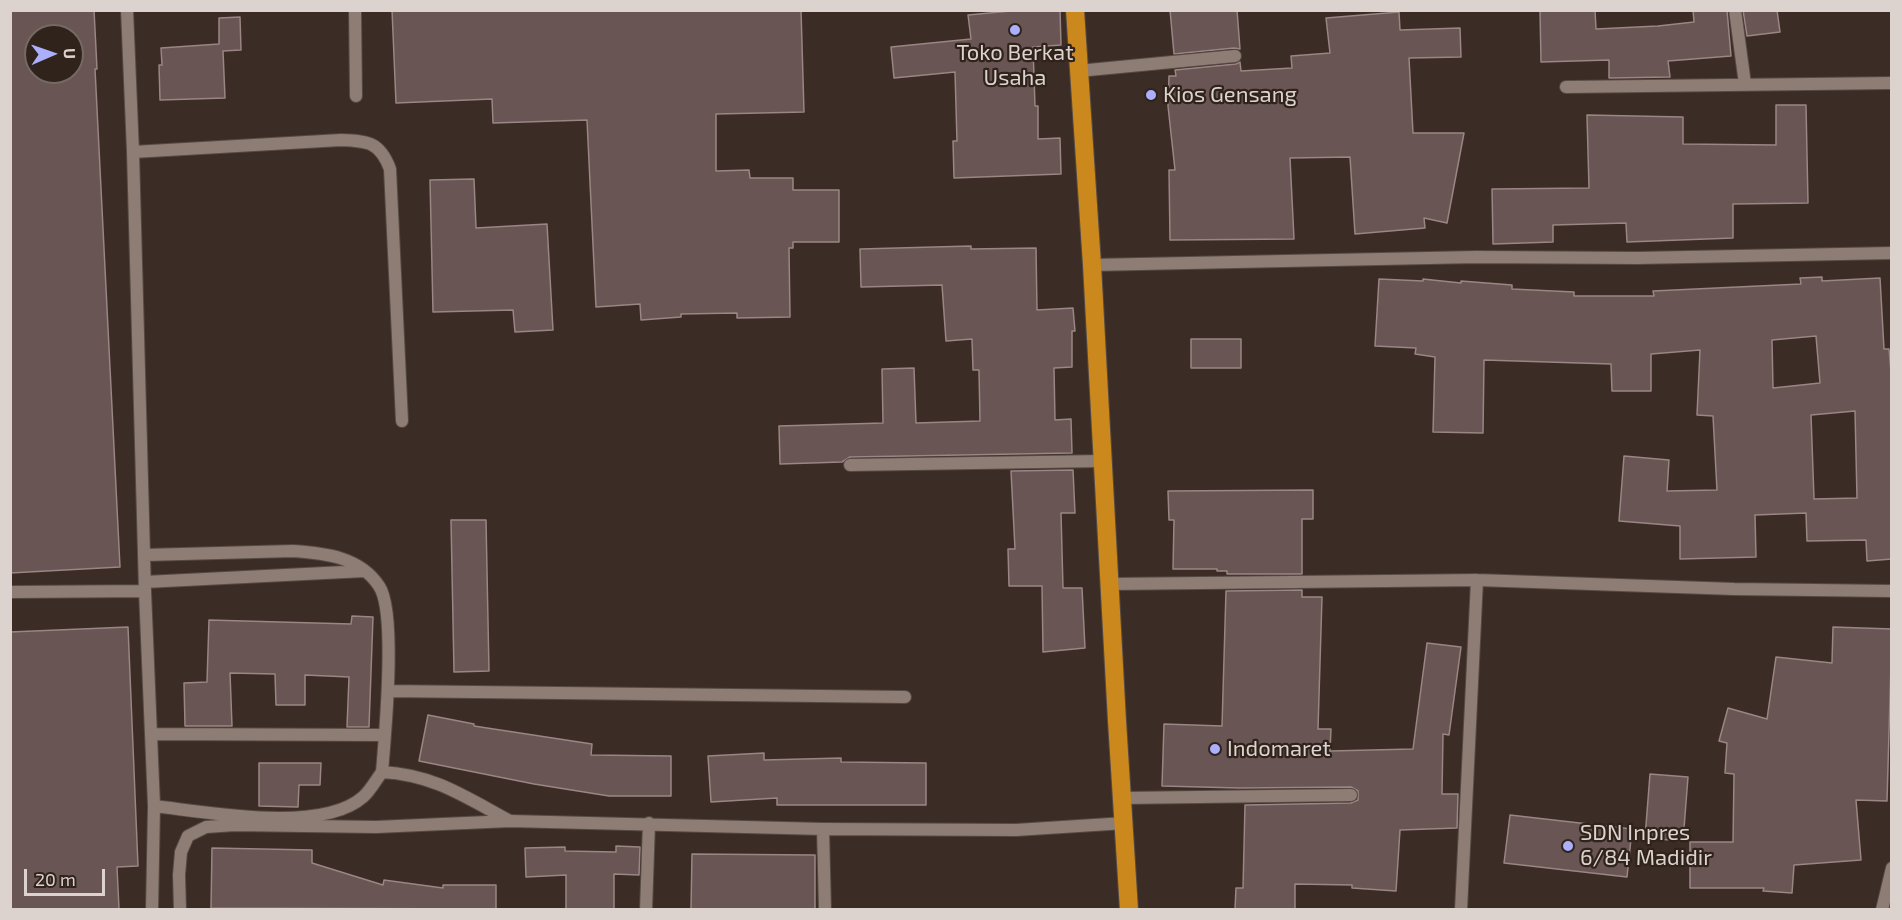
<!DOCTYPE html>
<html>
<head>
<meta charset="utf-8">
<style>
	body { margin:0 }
	#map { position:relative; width:1902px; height:920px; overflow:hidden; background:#3b2c25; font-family:"Exo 2",sans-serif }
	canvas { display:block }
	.frame { position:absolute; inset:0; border:12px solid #dcd2ce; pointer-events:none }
	.north { position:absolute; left:24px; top:24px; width:60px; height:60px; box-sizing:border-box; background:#30231c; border:2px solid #756963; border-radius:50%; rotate:88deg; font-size:16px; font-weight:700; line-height:24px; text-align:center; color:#dcd2ce }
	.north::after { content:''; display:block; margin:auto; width:21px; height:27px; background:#acaffb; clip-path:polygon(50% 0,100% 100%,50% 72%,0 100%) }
	.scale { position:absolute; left:24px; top:869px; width:81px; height:27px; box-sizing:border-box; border:3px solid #dcd2ce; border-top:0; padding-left:8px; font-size:18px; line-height:21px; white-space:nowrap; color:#dcd2ce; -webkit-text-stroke:4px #30231c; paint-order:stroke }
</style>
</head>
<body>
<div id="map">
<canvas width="1902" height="920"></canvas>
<div class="frame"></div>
<div class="north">U</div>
<div class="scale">20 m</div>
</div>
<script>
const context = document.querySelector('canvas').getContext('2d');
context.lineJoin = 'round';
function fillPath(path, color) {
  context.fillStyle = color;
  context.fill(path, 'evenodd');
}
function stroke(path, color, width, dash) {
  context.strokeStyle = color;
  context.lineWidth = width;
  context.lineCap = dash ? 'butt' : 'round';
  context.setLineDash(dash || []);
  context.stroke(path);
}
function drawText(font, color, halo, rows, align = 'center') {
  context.font = font + ' "Exo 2",sans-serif';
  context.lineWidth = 4.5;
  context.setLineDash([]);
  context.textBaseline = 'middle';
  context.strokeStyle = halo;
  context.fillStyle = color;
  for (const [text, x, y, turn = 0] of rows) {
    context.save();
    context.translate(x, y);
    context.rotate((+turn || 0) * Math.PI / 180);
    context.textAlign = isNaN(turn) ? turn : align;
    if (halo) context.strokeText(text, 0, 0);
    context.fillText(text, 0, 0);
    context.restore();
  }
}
const building = new Path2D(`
	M10,10H94L97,69H95L120,567L10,573ZM36,36H72V72H36Z
	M392,10H801L804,112L716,114V171L749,170L750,178H793V190H839V242H793V248H789L790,317L737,318V313L681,314V317L641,320L640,304L596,307L587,120L493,123L492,99L396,103Z
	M1021,10H1060L1061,45L1033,47L1035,106H1038V139L1060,138L1061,174L954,178L953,141H957L955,72L894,78L891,47L971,39L968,15Z
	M1170,10H1237L1240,49L1234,48L1174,54Z
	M1540,10H1595L1596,29L1658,26L1694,22L1693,10H1727L1731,56L1668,61L1670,77L1609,78V60L1541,62Z
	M1743,10H1777L1780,32L1747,36Z
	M1399,12L1400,30L1460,28L1461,57L1409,58L1413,133H1464L1447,223L1424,218L1425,228L1355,234L1350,157L1290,158L1294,239L1170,240L1169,170H1175L1168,106L1169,76H1176L1175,70L1236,64L1240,62L1241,71L1292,68L1291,56L1330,53L1326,18Z
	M240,17L241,50L223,51L225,98L160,100L159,65H162L161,48L219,44V18Z
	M1776,105H1806L1808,203L1733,204V238L1627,242L1626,223L1553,225V242L1493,244L1492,189L1589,188L1587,115L1683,117V144L1776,145Z
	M474,179L476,228L547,224L553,330L515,332L513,310L433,312L430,180Z
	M971,246V249L1036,248L1037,310L1073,308L1075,331H1072V367L1054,368L1055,420L1071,419L1072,453L850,457L842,462L780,464L779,426L883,423L882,369L914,368L916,423L980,421L979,370H973L972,339L946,341L942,285L861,287L860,249Z
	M1822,277V281L1880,278L1884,349H1889L1892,384V559L1867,561L1866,540L1807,541L1806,513L1755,515L1756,557L1680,559V526L1619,521L1624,456L1669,460L1667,491L1717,490L1713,416L1697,415L1700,350L1651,354V391H1612L1611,364L1484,360L1483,433L1433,432L1435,357L1415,354L1416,348L1375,346L1379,279L1423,281V279L1461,283V281L1512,285V289L1574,292V296H1654L1653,291L1801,284L1800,278ZM1816,336L1820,383L1773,388L1772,340ZM1855,411L1857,498L1814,499L1811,415Z
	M1191,339H1241V368H1191Z
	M1073,470L1075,513H1061L1063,588H1082L1085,648L1043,652L1042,586H1009L1008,549H1015L1011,471Z
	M1313,490V519H1302V574H1227V571H1217V569H1173L1174,520H1169L1168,491Z
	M451,520H486L489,671L454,672Z
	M1302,590V597H1322L1318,729H1331L1330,751L1413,749L1427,643L1461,647L1449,735L1443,734L1442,794H1458L1457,828L1400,830L1396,891L1352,888V885L1295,884V909H1235L1236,888H1243L1245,805L1351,803L1358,800V791L1351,787L1239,788L1162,786L1164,724L1222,726L1226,591Z
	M352,616L373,617L369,727H347L349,677L305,675V705H276L275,674L230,673L232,726H185L184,683L207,682L209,620L351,624Z
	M128,627L138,866L117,867L119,909H10V632Z
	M1833,627L1892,629L1887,801L1856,800L1861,860L1794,865L1792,893L1763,891L1764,888H1690V842H1733L1734,774L1725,773L1727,743L1719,741L1728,708L1767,719L1776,657L1832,663Z
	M428,715L474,724V726L592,744L591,755L671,756V796H609L534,784L419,761Z
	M764,753V760L841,758V762L926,763V805H777V798L711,802L708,756Z
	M259,763H321L320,785H299L298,807L259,806Z
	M1650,774L1688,777L1683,841L1645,838Z
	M1510,815L1632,829L1627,877L1504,863Z
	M616,846L640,847L639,875L614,874V909H566V875L526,877L525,848L565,847V851L616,852Z
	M212,848L312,850V863L383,885L384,880L443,888V885H496V909L211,908Z
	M692,854L815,855V909H691Z`);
fillPath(building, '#685554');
stroke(building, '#9a8684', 1.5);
const lane = new Path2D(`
	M127,10L133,152
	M355,10L356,96
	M850,465L1102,461
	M144,555L293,551C325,553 360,557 379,586C397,612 385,735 382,772
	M145,582L365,571
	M145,591L154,806
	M10,592L145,591L133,152L341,140C368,141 380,142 390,169L402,421
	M388,691L905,697
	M151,734L385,735
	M1123,798L1351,795
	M152,910L154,806C207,812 321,834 363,797C370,791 376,780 382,772C435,775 465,797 510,821
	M1882,910L1892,868`);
const street = new Path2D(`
	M1735,10L1745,84
	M1078,71L1235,56
	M1566,87L1892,83
	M1092,265L1476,257L1637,258L1892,253
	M1110,584L1477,580L1734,589L1892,591
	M823,829L825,910
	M180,910L179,875L181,852L188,836L206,827L235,825L376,827L510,821L823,829L1016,830L1125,823
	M646,910L649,823
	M1461,910L1477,580`);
const highway = new Path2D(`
	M1075,10L1092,265L1117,721L1129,910`);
stroke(lane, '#554a44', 14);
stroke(street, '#554a44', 14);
stroke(highway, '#554a44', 20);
stroke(lane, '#8e7d74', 12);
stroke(street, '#8e7d74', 12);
stroke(highway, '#ca881d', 18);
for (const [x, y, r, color] of [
	[1015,30,6,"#acaffb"],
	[1151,95,6,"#acaffb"],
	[1215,749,6,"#acaffb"],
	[1568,846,6,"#acaffb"]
]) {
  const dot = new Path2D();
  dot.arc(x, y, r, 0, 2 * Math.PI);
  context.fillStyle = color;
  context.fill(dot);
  stroke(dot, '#30231c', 2);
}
drawText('22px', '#dcd2ce', '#30231c', [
	["Toko Berkat",1015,53,"center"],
	["Usaha",1015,78,"center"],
	["Kios Gensang",1163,95],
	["Indomaret",1227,749],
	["SDN Inpres",1580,833],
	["6/84 Madidir",1580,858]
], 'left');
</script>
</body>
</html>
